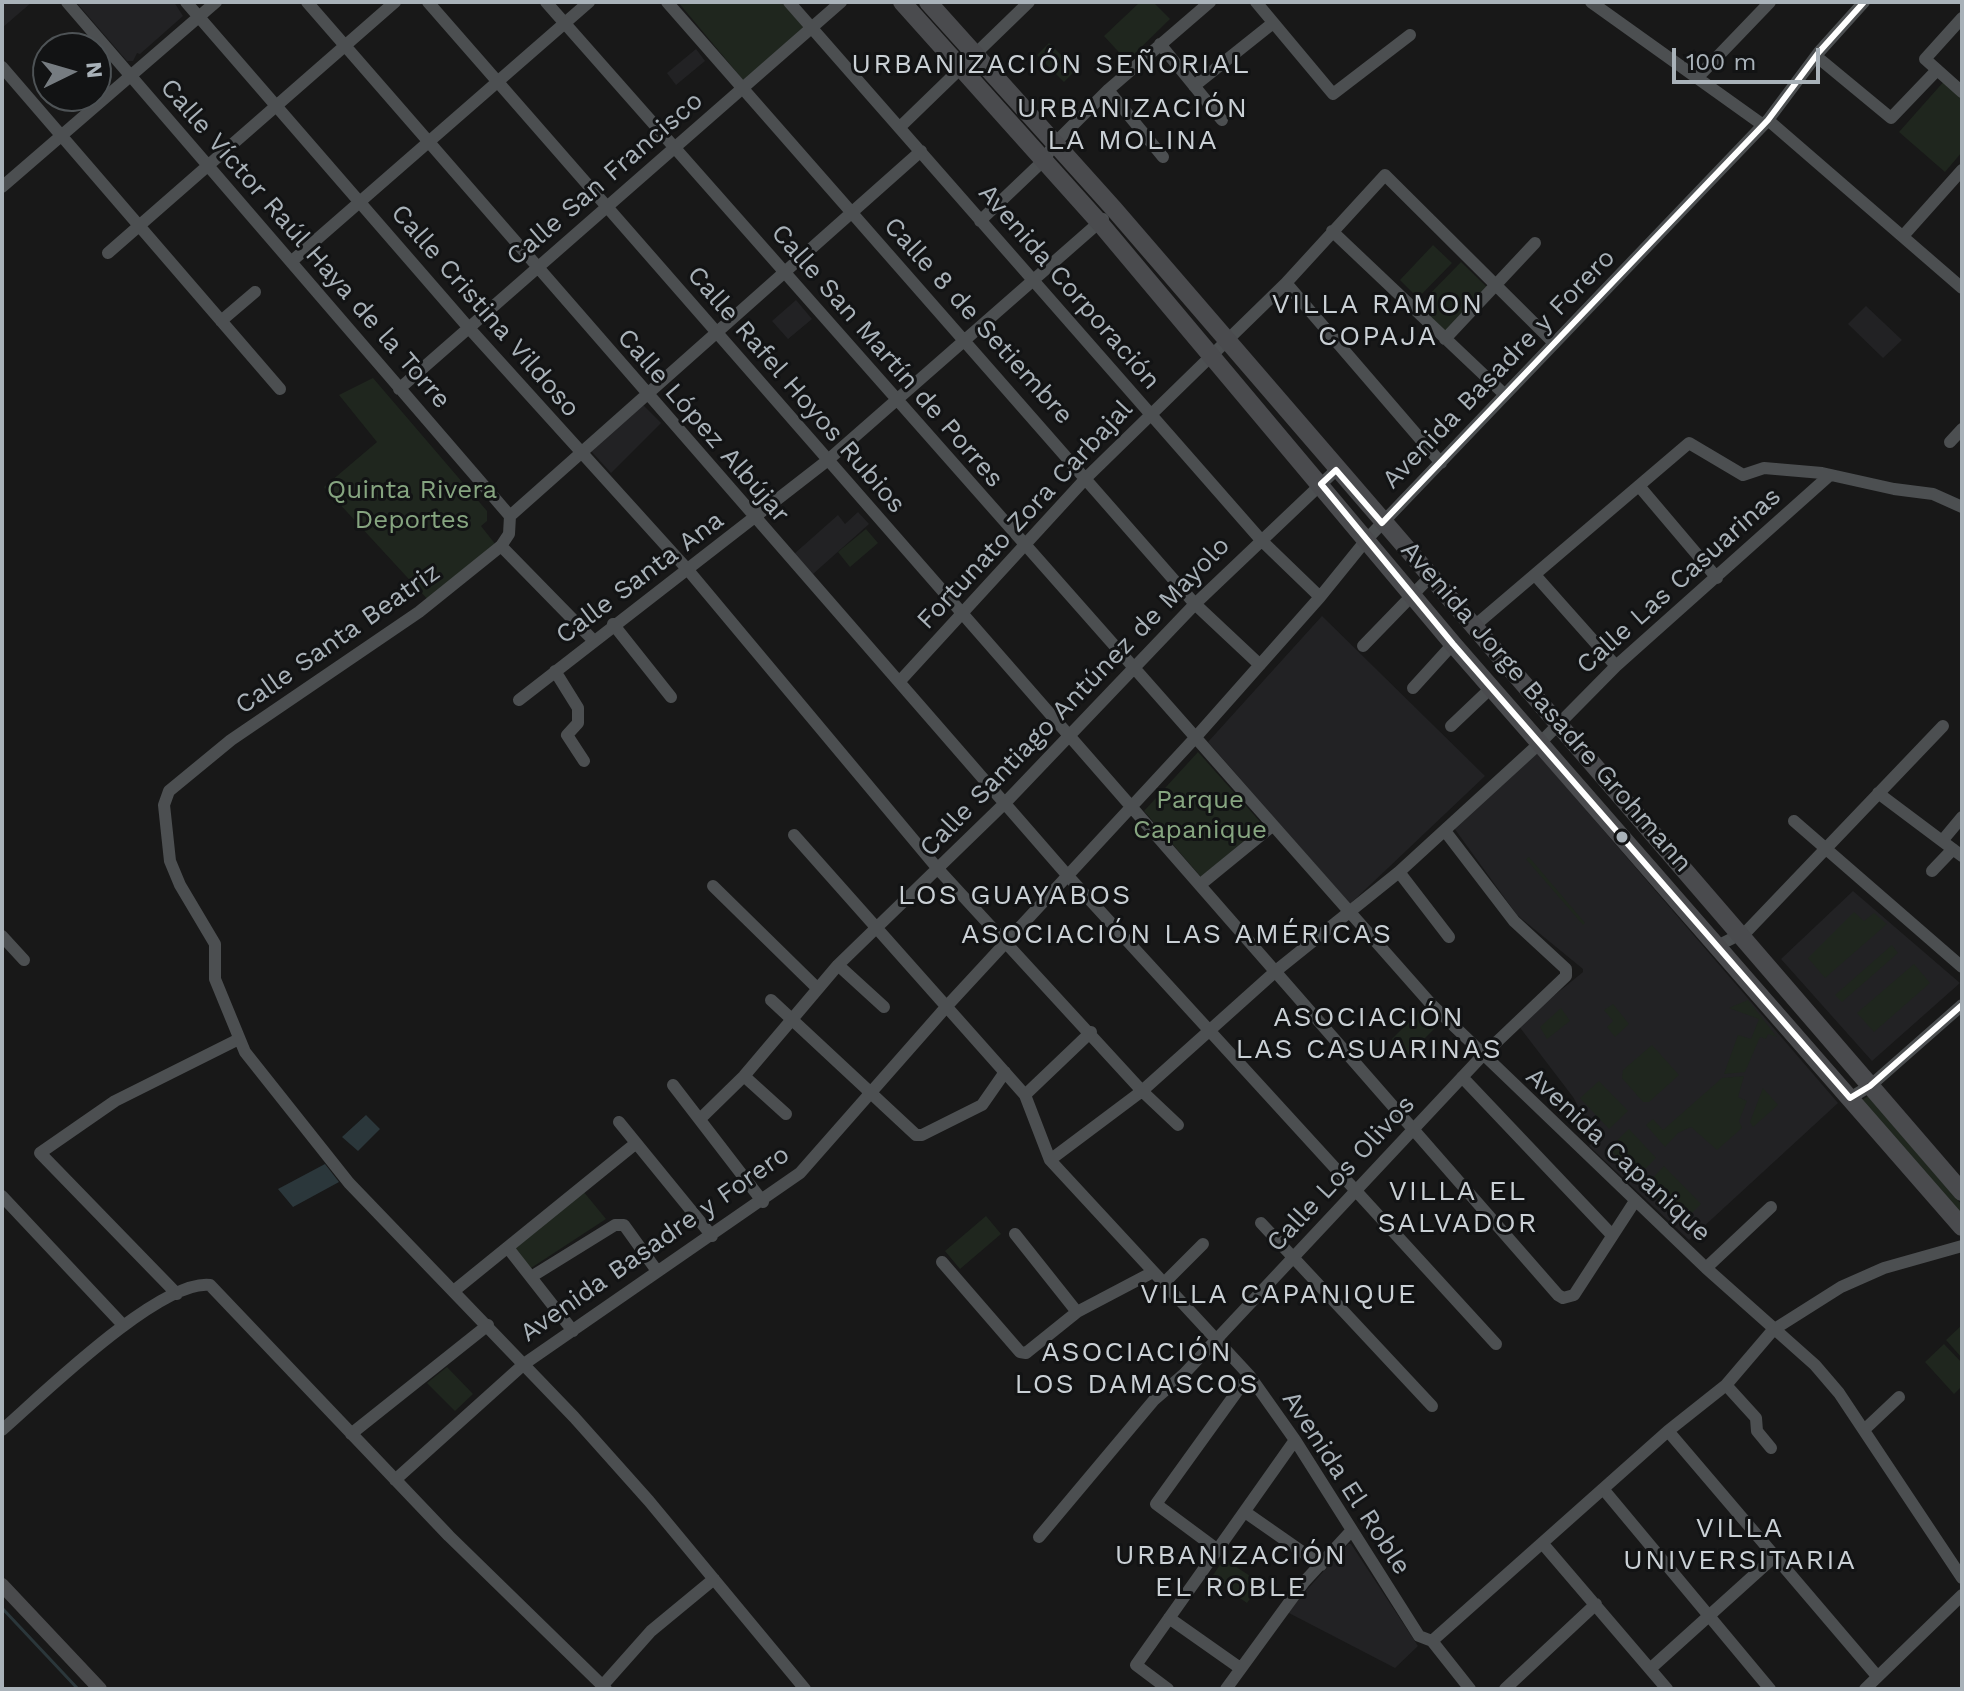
<!DOCTYPE html>
<html>
<head>
<meta charset="utf-8">
<style>
	body { margin:0 }
	#map { position:relative; width:1964px; height:1691px; overflow:hidden; background:#181818; font-family:"Work Sans",sans-serif }
	canvas { display:block }
	.frame { position:absolute; inset:0; border:4px solid #a9b2b9; pointer-events:none }
	.north { position:absolute; left:32px; top:32px; width:80px; height:80px; box-sizing:border-box; background:#121314; border:2px solid #4e5356; border-radius:50%; rotate:85deg; font-size:22px; font-weight:700; line-height:32px; text-align:center; color:#a9b2b9 }
	.north::after { content:''; display:block; margin:auto; width:28px; height:36px; background:#767c81; clip-path:polygon(50% 0,100% 100%,50% 72%,0 100%) }
	.scale { position:absolute; left:1672px; top:48px; width:148px; height:36px; box-sizing:border-box; border:4px solid #a9b2b9; border-top:0; padding-left:10px; font-size:24px; line-height:28px; white-space:nowrap; color:#a9b2b9; -webkit-text-stroke:6px #121314; paint-order:stroke }
</style>
</head>
<body>
<div id="map">
<canvas width="1964" height="1691"></canvas>
<div class="frame"></div>
<div class="north">N</div>
<div class="scale">100 m</div>
</div>
<script>
const context = document.querySelector('canvas').getContext('2d');
context.lineJoin = 'round';
function fillPath(path, color) {
  context.fillStyle = color;
  context.fill(path, 'evenodd');
}
function stroke(path, color, width, dash) {
  context.strokeStyle = color;
  context.lineWidth = width;
  context.lineCap = dash ? 'butt' : 'round';
  context.setLineDash(dash || []);
  context.stroke(path);
}
function drawText(font, color, halo, rows, align = 'center') {
  context.font = font + ' "Work Sans",sans-serif';
  context.lineWidth = 6;
  context.setLineDash([]);
  context.textBaseline = 'middle';
  context.strokeStyle = halo;
  context.fillStyle = color;
  for (const [text, x, y, turn = 0] of rows) {
    context.save();
    context.translate(x, y);
    context.rotate((+turn || 0) * Math.PI / 180);
    context.textAlign = isNaN(turn) ? turn : align;
    if (halo) context.strokeText(text, 0, 0);
    context.fillText(text, 0, 0);
    context.restore();
  }
}
fillPath(new Path2D(`
	M2,2H32L2,28Z
	M76,2H174L183,16L140,54L137,53L133,61H127Z
	M696,49L705,61L676,85L667,73Z
	M796,300L812,319L788,339L772,321Z
	M1866,306L1902,340L1883,358L1848,324Z
	M642,404L661,423L611,473L591,451Z
	M858,512L869,524L813,574L794,554L838,515L845,524Z
	M1322,616L1485,776L1350,904L1208,742Z
	M1537,753L1838,1103L1689,1240L1589,1146L1596,1139L1573,1097L1518,1025L1583,972V969L1517,915L1454,828Z
	M1853,891L1960,983L1872,1061L1781,959Z
	M1348,1544H1351L1418,1646L1395,1668L1287,1612Z`), '#222224');
fillPath(new Path2D(`
	M678,2H782L805,29L744,81Z
	M1140,2H1153L1170,19L1127,61L1104,36Z
	M1049,43L1076,70L1064,82L1037,55Z
	M1946,79L1962,94V152L1945,172L1899,132Z
	M1433,245L1452,263L1418,298L1400,280Z
	M1461,262L1488,288L1445,331L1418,306Z
	M373,378L487,511V521L481,526L496,545L429,601L324,487L377,442L339,395Z
	M866,529L878,543L850,567L838,552Z
	M1198,752L1263,825L1201,877L1144,811Z
	M1529,857L1585,923L1583,925L1526,859Z
	M1854,912L1864,921L1874,913L1887,924L1825,978L1808,958Z
	M1892,945L1898,953L1842,1002L1835,995Z
	M1914,964L1930,983L1874,1032L1857,1013Z
	M1748,1000L1777,1037L1768,1034L1766,1039L1760,1037L1745,1072L1724,1074L1738,1035L1751,1039L1759,1019L1729,1008Z
	M1613,1004L1629,1024L1615,1037L1607,1027L1613,1021L1604,1010Z
	M1561,1008L1570,1021L1547,1039L1540,1027Z
	M1420,1011L1436,1027L1408,1055L1392,1039Z
	M1652,1045L1679,1075L1649,1102H1643L1622,1078L1623,1070Z
	M1744,1076L1738,1097L1747,1101L1739,1121L1742,1128L1717,1150L1691,1127L1678,1133L1665,1147L1646,1125L1653,1119L1663,1130L1722,1078Z
	M1599,1081L1628,1111L1609,1129L1580,1098Z
	M1763,1088L1778,1105L1753,1127L1750,1122Z
	M1868,1096L1962,1205V1219L1861,1101Z
	M1629,1129L1656,1158L1636,1178L1609,1148Z
	M1664,1166L1701,1204L1682,1223L1645,1186Z
	M583,1191L606,1219L528,1270L511,1247Z
	M986,1216L1001,1234L960,1269L945,1251Z
	M1962,1325V1358L1946,1340Z
	M1944,1344L1962,1363V1386L1954,1394L1925,1362Z
	M447,1367L473,1394L455,1411L427,1383Z
	M1224,1559L1261,1583L1247,1603L1211,1578Z`), '#1f261e');
fillPath(new Path2D(`
	M366,1115L380,1129L358,1151L342,1137Z
	M325,1164L339,1182L293,1207L278,1189Z`), '#2b373b');
stroke(new Path2D(`
	M2,1608L78,1689`), '#2b373b', 3);
stroke(new Path2D(`
	M67,2L510,516
	M186,2L468,327L688,570L938,869L1142,1091L1178,1125
	M307,2L1068,876L1496,1344
	M428,2L1558,1295L1563,1298L1574,1295L1635,1201
	M546,2L1431,1004L1706,1268L1815,1365L1839,1393L1962,1578
	M667,2L1195,604L1260,665
	M789,2L1261,540L1320,597
	M1256,2L1333,94L1410,35
	M1591,2L1763,125
	M1962,18L1925,59L1962,92
	M1160,44L1222,120
	M1816,56L1891,118L1937,70
	M2,67L280,389
	M1697,78L1770,2
	M1194,86L1273,23
	M1108,90L1163,157
	M1768,120L1962,288
	M900,127L1029,2
	M2,187L216,2
	M980,221L1043,161L1055,143L1108,90L1210,2
	M1332,231L1503,393
	M1903,236L1962,170
	M108,253L395,2
	M292,261L589,2
	M1286,283L1441,463
	M221,321L255,292
	M1445,339L1535,243
	M399,389L841,2
	M1950,442L1962,429
	M1639,486L1717,578
	M501,546L593,640
	M1535,575L1616,666
	M613,624L671,697
	M1472,628L1689,443L1743,475L1764,468L1822,473L1894,489L1933,494L1962,507
	M1363,646L1429,578
	M555,671L578,708V723L567,735L584,761
	M900,681L1087,477L1286,283L1385,175L1552,341
	M1413,688L1453,644
	M519,700L828,460L1103,219
	M1451,726L1492,687
	M1878,793L1962,856
	M1794,821L1962,967
	M794,835L1025,1095L1050,1160L1249,1375L1295,1440L1419,1636L1432,1641
	M1942,841L1962,817
	M1932,871L1953,849
	M1399,872L1449,937
	M1201,884L1272,826
	M713,886L817,988
	M2,936L24,960
	M1717,946L1747,931L1943,726
	M838,965L884,1007
	M771,1000L916,1135H922L982,1105L1005,1072
	M744,1076L786,1114
	M1462,1077L1611,1234
	M673,1085L763,1202
	M1025,1095L1091,1032
	M1850,1098L1870,1086L1962,1005
	M700,1119L744,1076L838,965L1005,803L1195,604L1336,470
	M619,1122L712,1236
	M1050,1160L1142,1091L1277,970L1399,872L1541,742L1616,666L1830,475
	M2,1196L123,1325
	M1261,1223L1432,1406
	M1015,1234L1077,1312
	M508,1248L573,1331
	M942,1262L1020,1352L1026,1353L1077,1312L1153,1272
	M1706,1268L1771,1207
	M531,1277L615,1225H624L657,1271
	M1164,1283L1203,1244
	M455,1290L635,1144
	M177,1294L40,1153L115,1101L239,1039
	M1726,1385L1756,1418L1757,1431L1771,1448
	M2,1430C41,1396 160,1279 210,1285L449,1536L606,1689
	M1864,1430L1899,1397
	M1668,1431L1877,1676
	M351,1434L488,1325
	M395,1480L524,1364L800,1173L947,1006L1195,738L1320,597L1367,539L1768,120L1819,52L1864,2
	M1604,1490L1770,1689
	M1245,1512L1321,1565
	M1039,1537L1154,1400L1184,1374L1482,1056L1566,976V969L1514,921L1445,831
	M1543,1544L1667,1689
	M1218,1550L1156,1504L1249,1375
	M1169,1618L1240,1668
	M1432,1641L1668,1431L1726,1385L1773,1330L1841,1287L1884,1268L1962,1246
	M1432,1641L1470,1689
	M1650,1669L1773,1558
	M603,1685L651,1631L714,1579
	M805,1689L649,1501L574,1417L349,1183L245,1052L215,979V944L180,885L170,861L164,805L169,791L231,740L419,612L501,546L509,534L510,516L921,151
	M1168,1689L1136,1665L1295,1440
	M1226,1689L1304,1582L1352,1530
	M1505,1689L1596,1604
	M1865,1689L1962,1595`), '#4c4f51', 12);
stroke(new Path2D(`
	M2,1585L100,1689`), '#4a4b4d', 14);
stroke(new Path2D(`
	M902,2L1099,222L1453,644L1962,1227
	M928,2L1114,209L1962,1192`), '#4a4b4e', 18);
stroke(new Path2D(`
	M1864,2L1819,52L1768,120L1382,523L1336,470L1321,484L1453,644L1850,1098L1870,1086L1962,1005`), '#fff', 6);
for (const [x, y, r, color] of [
	[1622,837,7,"#a9b2b9"]
]) {
  const dot = new Path2D();
  dot.arc(x, y, r, 0, 2 * Math.PI);
  context.fillStyle = color;
  context.fill(dot);
  stroke(dot, '#121314', 3);
}
drawText('26px', '#a9b2b9', '#121314', [
	["Calle San Francisco",605,179,-41],
	["Calle Víctor Raúl Haya de la Torre",305,244,49],
	["Avenida Corporación",1069,287,49],
	["Calle Cristina Vildoso",485,311,49],
	["Calle 8 de Setiembre",978,321,48],
	["Calle San Martín de Porres",887,356,49],
	["Avenida Basadre y Forero",1499,369,-46],
	["Calle Rafel Hoyos Rubios",796,390,49],
	["Calle López Albújar",703,426,49],
	["Fortunato Zora Carbajal",1025,515,-47],
	["Calle Santa Ana",640,578,-37],
	["Calle Las Casuarinas",1679,581,-42],
	["Calle Santa Beatriz",338,639,-35],
	["Calle Santiago Antúnez de Mayolo",1075,697,-46],
	["Avenida Jorge Basadre Grohmann",1546,707,49],
	["Avenida Capanique",1618,1155,43],
	["Calle Los Olivos",1341,1174,-47],
	["Avenida Basadre y Forero",655,1244,-35],
	["Avenida El Roble",1346,1483,57]
]);
drawText('26px', '#86a580', '#121314', [
	["Quinta Rivera",412,490],
	["Deportes",412,520],
	["Parque",1200,800],
	["Capanique",1200,830]
]);
context.letterSpacing = '2px';
drawText('28px', '#cad0d5', '#121314', [
	["URBANIZACIÓN SEÑORIAL",1051,65],
	["URBANIZACIÓN",1133,109],
	["LA MOLINA",1133,141],
	["VILLA RAMON",1378,305],
	["COPAJA",1378,337],
	["LOS GUAYABOS",1015,896],
	["ASOCIACIÓN LAS AMÉRICAS",1177,935],
	["ASOCIACIÓN",1369,1018],
	["LAS CASUARINAS",1369,1050],
	["VILLA EL",1458,1192],
	["SALVADOR",1458,1224],
	["VILLA CAPANIQUE",1279,1295],
	["ASOCIACIÓN",1137,1353],
	["LOS DAMASCOS",1137,1385],
	["VILLA",1740,1529],
	["UNIVERSITARIA",1740,1561],
	["URBANIZACIÓN",1231,1556],
	["EL ROBLE",1231,1588]
]);
context.letterSpacing = '0px';
</script>
</body>
</html>
